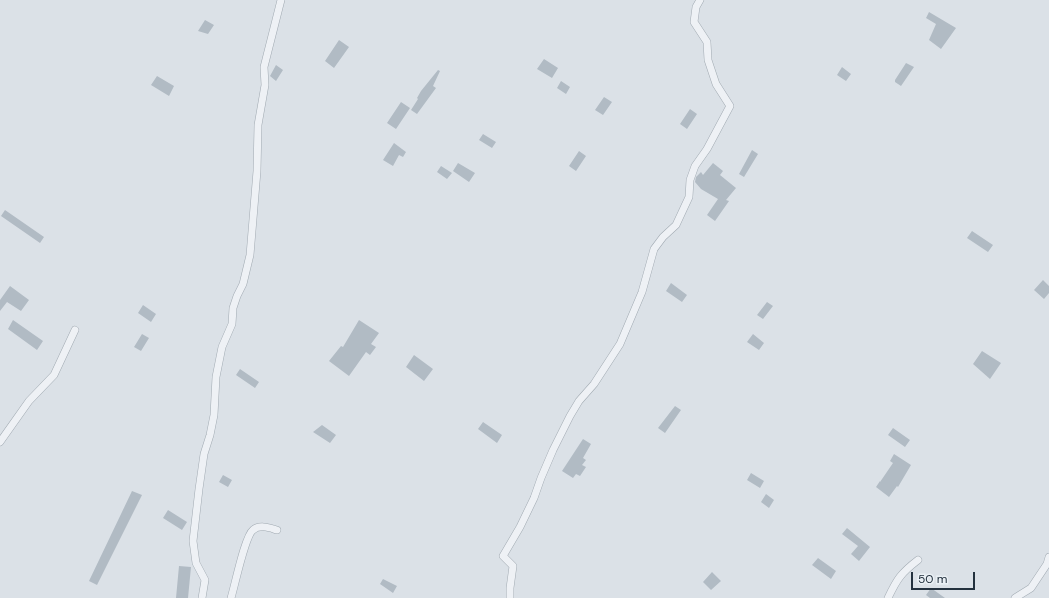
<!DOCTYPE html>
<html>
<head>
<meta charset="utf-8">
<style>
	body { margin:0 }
	#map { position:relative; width:1049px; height:598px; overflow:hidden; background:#dbe1e7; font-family:"DM Sans",sans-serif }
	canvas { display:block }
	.scale { position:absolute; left:911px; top:572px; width:64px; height:18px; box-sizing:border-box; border:2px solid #23313e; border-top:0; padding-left:5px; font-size:12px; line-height:14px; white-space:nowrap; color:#23313e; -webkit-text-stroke:3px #eaf0f5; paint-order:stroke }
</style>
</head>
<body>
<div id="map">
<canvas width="1049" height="598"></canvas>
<div class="scale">50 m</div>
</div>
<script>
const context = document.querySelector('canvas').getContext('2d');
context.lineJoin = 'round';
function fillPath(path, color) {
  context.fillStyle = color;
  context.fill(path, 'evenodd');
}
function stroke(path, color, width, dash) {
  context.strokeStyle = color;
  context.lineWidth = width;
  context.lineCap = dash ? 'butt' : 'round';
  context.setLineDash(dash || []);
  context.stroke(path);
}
fillPath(new Path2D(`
	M929,12L956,28L941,49L929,40L936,24L926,18Z
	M205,20L214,25L208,34L198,31Z
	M339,40L349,47L334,68L325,61Z
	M544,59L558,68L552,78L537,69Z
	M906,63L914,67L901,86L895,82V80Z
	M276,65L283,70L276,81L270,76Z
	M842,67L851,74L846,81L837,75Z
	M438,70L440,71L433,86L436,88L417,114L411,110L418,99L417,98L421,91Z
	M157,76L174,86L169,96L151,85Z
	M561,81L570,87L566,94L557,88Z
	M604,97L612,102L603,115L595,110Z
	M401,102L410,108L396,129L387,123Z
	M690,109L697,114L687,129L680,124Z
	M483,134L496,142L492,148L479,140Z
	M394,143L406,152L403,157L399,155L393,166L383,160Z
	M752,150L758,154L744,177L739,174Z
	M579,151L586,156L576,171L569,166Z
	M458,163L475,173L469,182L453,171Z
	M713,163L723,171L720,175L736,188L726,200L729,201L715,221L707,215L718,199L701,189L695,182L696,177L701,172L703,175Z
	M441,166L452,173L447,179L437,172Z
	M5,210L44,237L40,243L1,216Z
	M972,231L993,245L988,252L967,238Z
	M1043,280L1049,286V293L1044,299L1034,290Z
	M671,283L687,295L682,302L666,291Z
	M10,286L29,300L21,311L7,302L0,311V300Z
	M767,302L773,306L763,319L757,315Z
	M143,305L156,314L151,322L138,313Z
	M13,320L43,341L37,350L8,329Z
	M359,320L379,333L371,344L376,347L370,355L366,352L349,376L329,361L341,346L343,347Z
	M142,334L149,338L141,351L134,347Z
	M753,334L764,343L759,350L747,342Z
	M982,351L1001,363L990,379L973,364Z
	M414,355L433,369L424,381L406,367Z
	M240,369L259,382L255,388L236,375Z
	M675,406L681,410L665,433L658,428Z
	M483,422L502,435L497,443L478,429Z
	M322,425L336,435L330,443L313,432Z
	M893,428L910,440L905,447L888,435Z
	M583,439L591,444L583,458L586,460L582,465L586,467L580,476L576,474L573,478L562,471Z
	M894,454L911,465L898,487L897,486L889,497L876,487L880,481V482L893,463L890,461Z
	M751,473L764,481L760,488L747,480Z
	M223,475L232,480L228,487L219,482Z
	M132,491L142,495L97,585L89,581Z
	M766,494L774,500L769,508L761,502Z
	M168,510L187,522L182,530L163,518Z
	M847,528L870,547L859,561L851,554L858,546L842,534Z
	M818,558L836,571L831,579L812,565Z
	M179,566L191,567L188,598H176Z
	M712,572L721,581L711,590L703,582Z
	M383,579L397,586L393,593L380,584Z
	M931,588L945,598H930L926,595Z`), '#b1bbc4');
const street = new Path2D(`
	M0,442L29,401L54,375L75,330
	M202,598L205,580L196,563L193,541L199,489L204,454L210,435L214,415L216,377L222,347L232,324L233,308L237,296L243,284L250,255L257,171L258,125L265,85L264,67L281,0
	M231,598C235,585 245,536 253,530C260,524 270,528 277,530
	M510,598V588L513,566L503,556L520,527L534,498L541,478L553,450L570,416L579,401L594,384L620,344L642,292L654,249L663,237L676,225L689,197L690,180L695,166L707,149L730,106L716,84L708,60L707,42L694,22L696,7L700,0
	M888,598C897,579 901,573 918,560
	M1015,598L1031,588L1047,564L1049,557`);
stroke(street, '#a0a9b1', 8);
stroke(street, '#eef1f5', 7);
</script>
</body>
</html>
